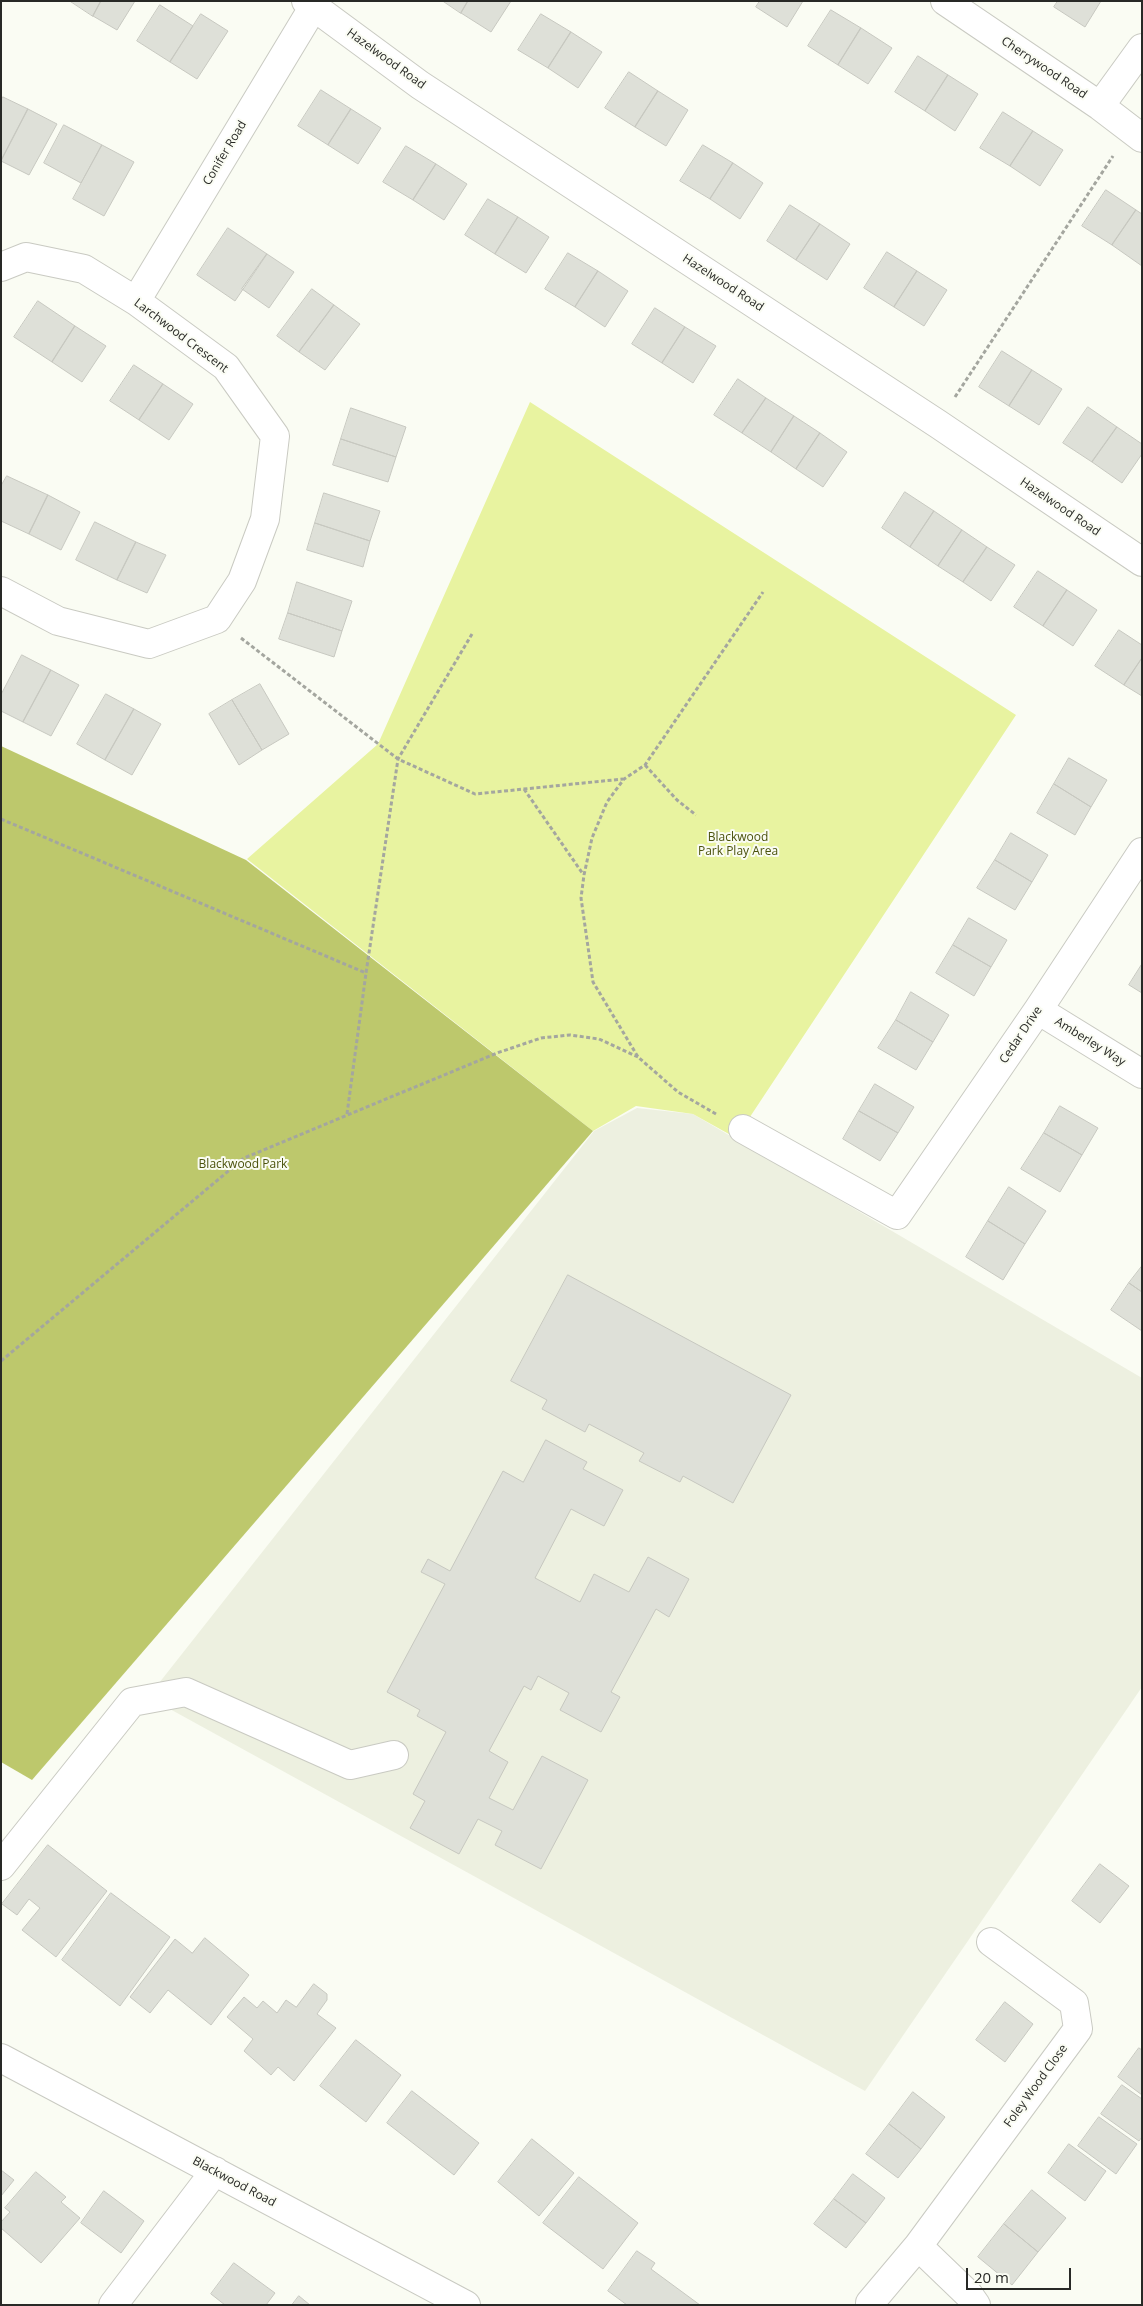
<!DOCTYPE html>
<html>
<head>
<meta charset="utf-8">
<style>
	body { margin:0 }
	#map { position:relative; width:1143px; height:2306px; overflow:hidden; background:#fafcf3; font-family:"Open Sans",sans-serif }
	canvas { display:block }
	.frame { position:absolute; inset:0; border:2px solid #282926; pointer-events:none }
	.scale { position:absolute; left:966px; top:2268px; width:105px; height:22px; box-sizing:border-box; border:2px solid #282926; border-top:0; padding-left:6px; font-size:15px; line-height:18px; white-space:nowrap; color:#282926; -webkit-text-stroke:4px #fafcf3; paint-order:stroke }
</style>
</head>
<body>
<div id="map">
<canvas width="1143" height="2306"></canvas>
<div class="frame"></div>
<div class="scale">20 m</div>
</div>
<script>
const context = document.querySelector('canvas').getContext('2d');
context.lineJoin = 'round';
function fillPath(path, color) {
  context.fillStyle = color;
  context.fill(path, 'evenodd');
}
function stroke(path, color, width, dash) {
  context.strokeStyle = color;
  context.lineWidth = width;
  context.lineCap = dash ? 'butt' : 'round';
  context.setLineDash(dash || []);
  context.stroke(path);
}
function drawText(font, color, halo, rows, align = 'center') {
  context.font = font + ' "Open Sans",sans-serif';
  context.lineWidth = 4;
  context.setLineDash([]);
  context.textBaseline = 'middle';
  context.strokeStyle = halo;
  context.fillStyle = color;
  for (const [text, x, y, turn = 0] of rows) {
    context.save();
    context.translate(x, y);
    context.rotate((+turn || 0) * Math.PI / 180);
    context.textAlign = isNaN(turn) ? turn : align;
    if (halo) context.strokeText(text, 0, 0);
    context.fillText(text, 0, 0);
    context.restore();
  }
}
fillPath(new Path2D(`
	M637,1108L693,1114L1142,1378V1687L865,2091L148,1697L594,1131Z`), '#edf0e0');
fillPath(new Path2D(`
	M530,402L1016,715L736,1138L693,1114L636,1106L593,1131L247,859L378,744Z`), '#e8f3a0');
fillPath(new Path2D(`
	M1,746L246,860L593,1131L32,1780L1,1762Z`), '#bdc86c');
const building = new Path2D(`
	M70,1H101L93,16Z
	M101,1H135L117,30L93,16Z
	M443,1H468L461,13Z
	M468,1H511L491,32L461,13Z
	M760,1H803L787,27L756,7Z
	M1058,1H1101L1085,27L1054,7Z
	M160,5L193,26L170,62L137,41Z
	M831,10L861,28L838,65L808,46Z
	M201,14L228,31L197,79L170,62Z
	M541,14L571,32L548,68L518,50Z
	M861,28L892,48L868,84L838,65Z
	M571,32L602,52L578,88L548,68Z
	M918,56L948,75L925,111L895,92Z
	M629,72L658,91L635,127L605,108Z
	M948,75L978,94L955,131L925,111Z
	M321,90L351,109L328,145L298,126Z
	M658,91L688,110L666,146L635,127Z
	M3,97L28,109L1,161V101Z
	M28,109L57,124L29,175L1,161Z
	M351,109L381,128L358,164L328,145Z
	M1003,112L1033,131L1010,166L980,148Z
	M64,125L102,145L81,183L44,163Z
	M1033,131L1063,150L1040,186L1010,166Z
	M102,145L134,162L104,216L73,199Z
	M703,145L733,163L710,199L680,181Z
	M406,146L436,164L413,200L383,182Z
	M733,163L763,183L740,219L710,199Z
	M436,164L467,184L444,220L413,200Z
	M1106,190L1136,210L1112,245L1082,226Z
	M488,199L518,217L495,254L465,235Z
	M790,205L820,224L796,260L767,241Z
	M1136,210L1142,214V266L1112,245Z
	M518,217L549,237L526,273L495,254Z
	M820,224L850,244L827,280L796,260Z
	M228,228L267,254L235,301L197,275Z
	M887,252L917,271L894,307L864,288Z
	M568,253L598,271L575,307L545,289Z
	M267,254L294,272L269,308L242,289Z
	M598,271L628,291L605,327L575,307Z
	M917,271L947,290L924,326L894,307Z
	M312,289L334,305L299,352L277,336Z
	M38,301L75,326L52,362L14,337Z
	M334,305L360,324L325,370L299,352Z
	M655,308L685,327L662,363L632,344Z
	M75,326L106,346L82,382L52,362Z
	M685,327L716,346L693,383L662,363Z
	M1002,351L1032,370L1009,406L979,387Z
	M134,365L163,384L139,420L110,401Z
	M1032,370L1062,389L1039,425L1009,406Z
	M738,379L766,398L742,433L714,415Z
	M163,384L193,404L169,440L139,420Z
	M766,398L794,416L771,452L742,433Z
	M1088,407L1117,427L1092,462L1063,443Z
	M351,408L406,427L396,457L341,439Z
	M794,416L820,433L796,469L771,452Z
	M1117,427L1142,444V454L1122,483L1092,462Z
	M820,433L847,452L823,487L796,469Z
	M341,439L396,457L388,482L333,465Z
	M7,476L48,495L29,534L1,521V486Z
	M905,492L934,511L910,547L882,528Z
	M324,493L380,511L370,541L315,523Z
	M48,495L80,512L61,550L29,534Z
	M934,511L962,530L938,566L910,547Z
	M95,522L136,542L117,580L76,560Z
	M315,523L370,541L363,567L307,550Z
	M962,530L987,547L963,582L938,566Z
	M136,542L166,555L147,593L117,580Z
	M987,547L1015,565L991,601L963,582Z
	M1038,571L1067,590L1043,626L1014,607Z
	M297,582L352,601L342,631L288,613Z
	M1067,590L1097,610L1073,646L1043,626Z
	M288,613L342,631L334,657L279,639Z
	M1119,630L1142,645V658L1124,685L1095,666Z
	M22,655L51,670L23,722L1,711V695Z
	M1142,658V696L1124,685Z
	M51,670L79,685L51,736L23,722Z
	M260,684L289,734L262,750L232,700Z
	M106,694L134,709L105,760L77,744Z
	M232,700L262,750L239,765L209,714Z
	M134,709L161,724L132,775L105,760Z
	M1069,758L1107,780L1091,807L1054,784Z
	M1054,784L1091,807L1075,835L1037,813Z
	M1011,833L1048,855L1032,882L995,860Z
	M995,860L1032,882L1015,910L977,888Z
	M969,918L1007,940L991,967L953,945Z
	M953,945L991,967L974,996L936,973Z
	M1142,964V993L1129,985Z
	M911,992L949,1015L933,1042L896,1020Z
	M896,1020L933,1042L916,1070L878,1048Z
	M875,1084L914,1107L898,1133L859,1111Z
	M1060,1106L1098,1128L1082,1155L1044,1133Z
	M859,1111L898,1133L880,1161L843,1139Z
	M1044,1133L1082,1155L1060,1192L1021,1169Z
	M1009,1187L1046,1211L1025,1244L988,1221Z
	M988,1221L1025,1244L1003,1280L966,1257Z
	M1142,1266V1292L1129,1283Z
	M568,1275L791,1395L733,1503L683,1476L680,1482L639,1461L644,1453L589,1424L585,1432L542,1409L547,1400L511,1381Z
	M1129,1283L1142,1292V1331L1111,1310Z
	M546,1440L587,1462L583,1469L623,1490L604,1526L571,1509L535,1578L580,1602L594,1574L629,1592L648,1557L689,1579L669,1617L656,1609L611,1692L620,1697L601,1732L560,1710L569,1693L538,1676L531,1690L524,1686L489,1751L508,1762L489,1798L513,1810L542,1756L588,1780L541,1869L495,1845L502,1831L478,1819L459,1854L410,1828L425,1801L413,1794L446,1732L417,1716L420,1710L387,1692L445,1584L421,1572L428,1559L450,1571L503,1471L523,1482Z
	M48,1845L107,1891L56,1957L22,1930L40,1908L29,1899L17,1915L2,1904Z
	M1100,1864L1129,1886L1100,1923L1072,1901Z
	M111,1893L170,1937L120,2006L62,1960Z
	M205,1938L249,1975L211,2025L168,1990L150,2013L130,1997L175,1939L192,1953Z
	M314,1984L327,1994V2000L317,2014L336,2028L294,2081L278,2067L271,2075L244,2051L253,2039L227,2017L244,1997L257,2008L263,2001L277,2013L286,2000L296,2007Z
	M1005,2002L1033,2024L1005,2062L976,2040Z
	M356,2040L401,2075L366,2122L320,2086Z
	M1139,2048L1142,2050V2095L1118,2077Z
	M1122,2085L1142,2099V2137L1139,2141L1101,2114Z
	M412,2091L479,2143L454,2175L387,2123Z
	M913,2092L945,2117L921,2149L889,2124Z
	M1099,2117L1137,2144L1116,2174L1078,2146Z
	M889,2124L921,2149L898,2178L866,2154Z
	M532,2139L574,2173L539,2216L498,2182Z
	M1069,2144L1106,2171L1085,2201L1048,2173Z
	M1,2170L14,2180L1,2196Z
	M36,2172L66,2197L61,2202L80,2218L41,2263L1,2228V2222L10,2212L5,2208Z
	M853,2174L885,2198L866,2223L834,2199Z
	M579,2177L638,2223L603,2269L543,2223Z
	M1032,2190L1066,2218L1038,2252L1004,2224Z
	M104,2191L144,2221L121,2253L81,2223Z
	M834,2199L866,2223L846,2248L814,2224Z
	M1004,2224L1038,2252L1012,2285L978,2257Z
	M637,2251L655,2263L651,2269L700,2305H627L608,2291Z
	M234,2263L275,2293L266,2305H225L211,2294Z
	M299,2296L310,2305H292Z`);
fillPath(building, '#dee0d8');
stroke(building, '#c7c8c0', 1);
const minor = new Path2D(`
	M306,1L420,85L938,424L1142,562
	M945,1L1100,106L1142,138
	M1100,106L1142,48
	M1,267L26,257L84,269L136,301L226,367L275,436L265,519L242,581L217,619L149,644L58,621L1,591
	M136,301L314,6
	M1038,1010L1142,1074
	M743,1129L897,1215L1038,1010L1142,852
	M1,1866L132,1702L186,1692L350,1765L394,1755
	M1,2058L466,2305
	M918,2246L969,2295L976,2305
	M870,2303L918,2246L1078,2029L1074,2003L991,1942
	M113,2305L215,2171`);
stroke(minor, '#c9cac2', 30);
stroke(new Path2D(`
	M955,397L1113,156
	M241,638L398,759L475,794L623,779
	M645,765L677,800L696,815
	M524,789L583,874
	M1,819L366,973L398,759L472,634
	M347,1114L366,973
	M716,1114L678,1092L638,1057L593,982L581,898L584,875L592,838L607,802L624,779L645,765L763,592
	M1,1361L244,1158L497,1053L541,1038L570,1035L599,1039L638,1057`), '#a4a69f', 3, [4, 2.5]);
stroke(minor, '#fff', 28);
drawText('12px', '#282926', '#fafcf3', [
	["Hazelwood Road",386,59,36],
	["Cherrywood Road",1044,68,34],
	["Conifer Road",225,153,-59],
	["Hazelwood Road",723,283,33],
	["Larchwood Crescent",181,336,37],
	["Hazelwood Road",1060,507,34],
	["Cedar Drive",1021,1035,-56],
	["Amberley Way",1090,1042,32],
	["Foley Wood Close",1036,2086,-54],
	["Blackwood Road",234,2182,28]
]);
drawText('12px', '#4b520c', '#fafcf3', [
	["Blackwood",738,838],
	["Park Play Area",738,852],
	["Blackwood Park",243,1165]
]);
</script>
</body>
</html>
